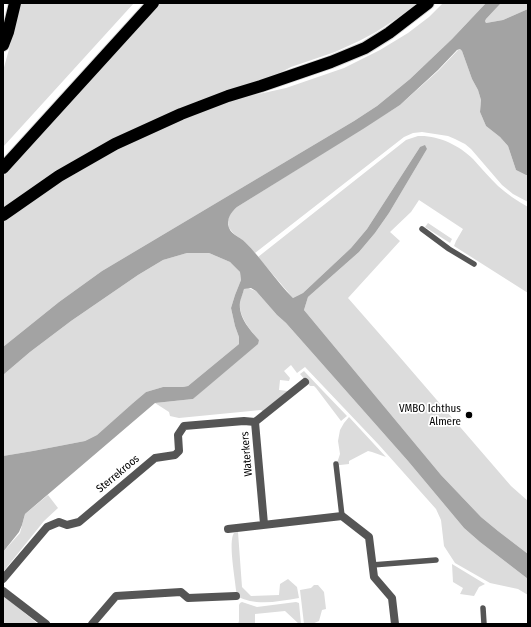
<!DOCTYPE html>
<html>
<head>
<meta charset="utf-8">
<style>
	body { margin:0 }
	#map { position:relative; width:531px; height:627px; overflow:hidden; background:#fff; font-family:"Fira Sans Condensed",sans-serif }
	canvas { display:block }
	.frame { position:absolute; inset:0; border:4px solid #000; pointer-events:none }
</style>
</head>
<body>
<div id="map">
<canvas width="531" height="627"></canvas>
<div class="frame"></div>
</div>
<script>
const context = document.querySelector('canvas').getContext('2d');
context.lineJoin = 'round';
function fillPath(path, color) {
  context.fillStyle = color;
  context.fill(path, 'evenodd');
}
function stroke(path, color, width, dash) {
  context.strokeStyle = color;
  context.lineWidth = width;
  context.lineCap = dash ? 'butt' : 'round';
  context.setLineDash(dash || []);
  context.stroke(path);
}
function drawText(font, color, halo, rows, align = 'center') {
  context.font = font + ' "Fira Sans Condensed",sans-serif';
  context.lineWidth = 3.5;
  context.setLineDash([]);
  context.textBaseline = 'middle';
  context.strokeStyle = halo;
  context.fillStyle = color;
  for (const [text, x, y, turn = 0] of rows) {
    context.save();
    context.translate(x, y);
    context.rotate((+turn || 0) * Math.PI / 180);
    context.textAlign = isNaN(turn) ? turn : align;
    if (halo) context.strokeText(text, 0, 0);
    context.fillText(text, 0, 0);
    context.restore();
  }
}
fillPath(new Path2D(`
	M21,3H134L3,147V71L11,42Z
	M156,3H418L396,19L376,32L359,41L335,52L291,67L254,86L211,99L3,210V172Z
	M443,3H486L452,39L410,79L377,106L354,121L102,271L59,302L3,347V220L65,177L149,132L232,100L286,88L344,68L380,50L408,33L429,17Z
	M501,3H528V9L503,20L486,23L485,21L486,19Z
	M460,49L462,51L472,79L478,90L481,100L480,112L486,126L500,137L508,146L516,170L526,175H528V202L513,194L502,185L471,149L465,144L455,139L448,136L422,132L413,133L404,137L255,253L245,242L234,234L229,228L228,220L230,213L237,207L400,105L438,71L458,50Z
	M418,136C438,135 459,145 473,159C481,168 489,177 498,186C507,194 517,201 528,207V293L454,246L456,241L463,229L419,200L411,212L390,232L400,241L348,298L398,355L511,486L528,501V554L498,531L481,517L441,475L304,310L308,297L359,252L375,233L389,213L427,149L420,147L367,229L351,248L303,293L293,298L258,257L406,140Z
	M428,223L452,239L450,243L425,227Z
	M187,253H209L230,262L240,272L241,280L235,295L231,308L235,326L239,337L240,341L239,344L188,386L183,387H163L146,392L133,403L97,435L85,441L33,451L3,456V375L30,352L71,321L138,275L163,260Z
	M248,288L256,291L277,315L286,323L408,461L464,528L480,542L528,579V595L518,589L490,583L455,563L444,546L441,520L436,509L379,445L305,367L297,373L291,365L284,371L290,378L289,381L280,380L279,390L288,391L264,412L261,410L179,418L170,416L169,412L155,403L193,399L259,340C250,330 238,316 240,301C241,297 243,293 244,289Z
	M304,371L323,391L347,416L341,421L316,388L314,386H310L300,374Z
	M349,417L386,457L372,452L368,451L349,461V464L340,465H338L337,463L340,454L338,441L340,430L344,423Z
	M48,495L58,508L44,521L3,572V552L20,533L25,514Z
	M238,532L242,587L251,596L279,595L280,584L288,579L297,587L299,598C279,601 256,607 237,596L236,590C235,578 228,541 234,533Z
	M452,564L485,584L479,587L474,596L460,594L463,588L453,582Z
	M314,585H318L324,592L326,609L322,610L319,621L312,624H304L300,590L311,588Z
	M3,595L38,624H4L3,623Z
	M242,602L257,607L296,602L299,603L301,624H299L285,611L255,614V624H238L239,621V605L240,603Z`), '#dcdcdc');
fillPath(new Path2D(`
	M486,3H501L486,19L485,21L486,23L503,20L528,9V175H526L516,170L508,146L500,137L486,126L480,112L481,100L478,90L472,79L462,51L460,49L457,50L438,70L400,105L363,129L237,207C231,212 226,219 229,228C232,235 240,237 245,242C262,259 276,281 293,298L303,293L351,248L367,229L420,147L425,145L427,149L389,213L375,233L359,252L308,297L304,310L441,475L481,517L498,531L528,554V579L480,542L464,528L408,461L286,323L277,315L256,291L251,288L244,289C243,293 241,298 240,302C238,317 250,330 259,340L258,344L193,399L155,403L25,514L22,525L19,532L3,552V456L33,451L85,441L97,435L133,403L146,392L163,387H183L188,386L239,344V337L235,326L231,308L235,295L241,280L240,272L230,262L209,253H187L163,260L138,275L71,321L30,352L3,375V347L59,302L102,271L354,121L377,106L410,79L452,39Z`), '#a3a3a3');
const highway = new Path2D(`
	M3,45L8,32L15,3
	M3,168L153,3
	M3,215L59,176L115,144L181,114L228,96L261,86L331,62L365,48L389,33L428,3`);
stroke(highway, '#dbdbdb', 14);
stroke(new Path2D(`
	M422,229L449,249L474,264
	M336,464L342,516
	M372,565L436,560
	M483,608L484,624`), '#555', 5.5);
stroke(new Path2D(`
	M264,524L255,422L305,382
	M228,529L342,516L369,537L374,577L392,598L395,624
	M3,579L47,527L59,522L67,525L79,522L155,458L175,455L179,451L178,435L184,426L244,421L255,422
	M3,591L46,624
	M92,624L116,596L181,592L188,598L236,596`), '#555', 8);
stroke(highway, '#000', 12);
for (const [x, y, r, color] of [
	[469,415,4,"#000"]
]) {
  const dot = new Path2D();
  dot.arc(x, y, r, 0, 2 * Math.PI);
  context.fillStyle = color;
  context.fill(dot);
  stroke(dot, '#fff', 1.5);
}
drawText('11px', '#000', '#fff', [
	["VMBO Ichthus",461,409],
	["Almere",461,422]
], 'right');
drawText('11px', '#000', '#fff', [
	["Waterkers",247,454,-95],
	["Sterrekroos",118,474,-40]
]);
</script>
</body>
</html>
